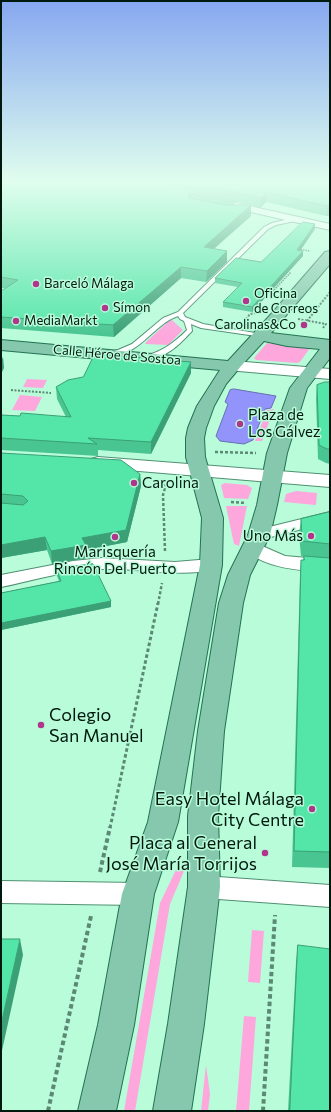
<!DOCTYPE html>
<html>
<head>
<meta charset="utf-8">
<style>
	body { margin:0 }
	#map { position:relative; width:331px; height:1112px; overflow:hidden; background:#b9fcda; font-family:Commissioner,sans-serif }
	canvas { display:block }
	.frame { position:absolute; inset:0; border:2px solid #00190e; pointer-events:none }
</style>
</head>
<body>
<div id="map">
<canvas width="331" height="1112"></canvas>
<div class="frame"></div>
</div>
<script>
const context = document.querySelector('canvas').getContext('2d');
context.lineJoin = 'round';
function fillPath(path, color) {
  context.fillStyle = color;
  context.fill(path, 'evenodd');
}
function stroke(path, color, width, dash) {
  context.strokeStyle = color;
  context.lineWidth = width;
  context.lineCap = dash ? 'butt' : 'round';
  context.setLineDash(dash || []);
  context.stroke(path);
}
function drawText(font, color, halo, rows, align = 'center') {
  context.font = font + ' Commissioner,sans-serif';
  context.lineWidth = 3;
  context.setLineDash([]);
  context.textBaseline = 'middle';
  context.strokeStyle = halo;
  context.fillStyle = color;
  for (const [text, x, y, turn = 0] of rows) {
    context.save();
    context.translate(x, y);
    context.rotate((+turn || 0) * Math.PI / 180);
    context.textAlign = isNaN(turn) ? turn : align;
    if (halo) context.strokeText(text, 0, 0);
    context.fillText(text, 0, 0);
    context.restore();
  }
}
fillPath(new Path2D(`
	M171,319L183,330L168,345L146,344L145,343Z
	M267,343L310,348L300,362L297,363L256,360L254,358Z
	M27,379L47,380L43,388L23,387Z
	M20,395L42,397L35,411L12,410Z
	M274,409L262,441H255L267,410Z
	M225,483L247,485L252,488L248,499L224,498L221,485Z
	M296,491L317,493L316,505L284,502L286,494Z
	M226,506H247L239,546L234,544Z
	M176,870L184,871L170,904L135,1111H124L160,903Z
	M252,930L264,931L260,983L248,982Z
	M244,1016L256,1017L249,1111H236Z
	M206,1065L210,1094L208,1111H201Z`), '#fda7dd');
const water = new Path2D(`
	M234,389L276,396L271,408L265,409L253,440L244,444L220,441L216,436L228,404L225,402L230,390Z`);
fillPath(water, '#9393fc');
stroke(water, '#676eb5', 1);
const lane = new Path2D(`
	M293,218L296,220L295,221L276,225L268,229L183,313L185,317L203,324L261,334L263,335V337L201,328L191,324L192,331C180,344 164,361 145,358V356C163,351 174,343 187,330L184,321L180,319L178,316C153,324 138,359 109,354V352L118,350L132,344L163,318L178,312L264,227L272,223Z`);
const street = new Path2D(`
	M227,201L330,224V230L224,206L222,204L224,202Z
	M330,512V522L259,540L253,539L250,535L253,531Z
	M253,542L285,556L330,560V572C305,571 260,569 244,547L247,543Z
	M102,558L175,562L211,559L217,561L220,565L217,569C180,578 142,568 104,569C69,569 35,580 1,587V575L73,561Z
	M204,876L330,885V907L204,898L195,895L191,887L195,879Z
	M1,881L138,883L147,886L151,894L147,902L138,905L1,903Z`);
const secondary = new Path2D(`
	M233,361L330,369V379L227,370L225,366L227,362Z
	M98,457L330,475V487L91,467L88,463L91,459Z`);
const primary = new Path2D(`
	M330,251V264L271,333L330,340V358L307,388L287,453L277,505L270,535L250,575L243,603L224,731L218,816L220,887L204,1024L191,1111H153L168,1024L188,887V816L198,731L219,603L228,575L248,535L257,505L267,453L290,388L320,349L287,346L264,341L241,366L226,384L214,406L206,428L204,438L205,457L223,518L222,565L178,822L154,894L134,1025L116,1111H78L98,1025L122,894L148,822L200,565L202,518L186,457V438L188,428L197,406L220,370L1,350V340L228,361L273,312L325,252Z`);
stroke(lane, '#509072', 2);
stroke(street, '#509072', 2);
stroke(secondary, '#509072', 2);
stroke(primary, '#227352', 2);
stroke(new Path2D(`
	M298,249L310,251
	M274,290L291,272`), '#5b8973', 1.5, [1.5, 1]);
stroke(new Path2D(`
	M273,291L275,289
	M246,319L250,314L256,313
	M298,319L326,324L323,328
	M307,321L330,292
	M11,390L51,393`), '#5b8973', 2, [2, 1.5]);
stroke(new Path2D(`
	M215,452L256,453
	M231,502L246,503
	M165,551L163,495L166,484
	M158,604L162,583`), '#5b8973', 2.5, [3, 2]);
stroke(new Path2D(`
	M110,828L158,603`), '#5b8973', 3, [3.5, 2.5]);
stroke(new Path2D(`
	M100,872L110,827
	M48,1111L91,916
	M263,1111L275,915`), '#5b8973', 4, [4.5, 3]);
fillPath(lane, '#fff');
fillPath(street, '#fff');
fillPath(secondary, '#fff');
fillPath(primary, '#86c8ad');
fillPath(new Path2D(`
	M1,181L172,186L159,181H330V215L326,216L266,202L260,208L251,205V216L214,249L227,262L206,282L181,278L114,337L1,328V291L5,288H1ZM235,202H238L251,205H235Z
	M315,224V229L300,251H303V256L252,312L223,307V302L238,287L215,283V278L261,262Z
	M191,362V373L151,454L98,450V456L1,450V415L20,416L66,417L57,399L56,387Z
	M330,382V464L326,463L318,459L316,398L317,385Z
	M1,453L140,474L141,486L127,542L86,550L87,558L52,564L47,550L1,558Z
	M330,512V868L292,867L300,575L301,560H303L304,556L308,557L301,556L299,534L301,519Z
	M56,569L111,607L1,630V593L59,581L57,576Z
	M298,945L330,1111H288L296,962Z`), '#48c590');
fillPath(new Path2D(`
	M266,192V202L260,208L261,198Z
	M191,193V203L188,195Z
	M251,205V216L203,258L204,247Z
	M330,205V215L326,216L327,206Z
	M315,224V229L297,255V250Z
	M227,251V262L206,282L207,271Z
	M303,251V256L252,312V307Z
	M181,267V278L114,337L113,325Z
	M3,357L4,368L1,374V361Z
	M191,362V373L151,454V442Z
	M140,474L141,486L127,542L86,550L87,558L52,564L51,551L82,538Z
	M45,537L47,550L1,558V545Z
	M111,601V607L1,630V623Z
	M20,939L23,955L1,1055V1025Z`), '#3ba076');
const building = new Path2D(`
	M1,181H153L235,201H227L191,193L188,195L189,198L226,205H251L204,247L227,251L207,271L181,267L113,325L1,317V291L18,280L1,277Z
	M191,181H330V205L327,206L266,192L261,198Z
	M303,222L315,224L297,250L303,251L252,307L223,302L242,283L215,278L236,258L261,262Z
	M95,354L191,362L151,442L88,438L97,444L1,438V415L20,416L21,413L71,417L56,387L68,380L83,377Z
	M325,382H330V449H327L319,445L317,385Z
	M1,453L121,460L140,474L126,530L82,538L86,545L51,551L45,537L1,545V503L23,505L28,501L23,496L1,494Z
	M330,512V544L302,541L301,519Z
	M304,556L330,558V852L294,851L301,560H304Z
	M93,564L111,601L1,623V593L61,581L56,569Z
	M1,939H20L1,1025Z
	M298,945L330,949V1111H290Z`);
fillPath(building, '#54e5a8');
stroke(building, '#3ba076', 1);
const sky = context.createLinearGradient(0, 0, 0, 337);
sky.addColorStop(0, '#86a7f0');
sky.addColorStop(0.54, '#e0feee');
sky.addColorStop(1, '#e0feee00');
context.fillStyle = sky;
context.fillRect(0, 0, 331, 337);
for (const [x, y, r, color] of [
	[36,284,4,"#af368a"],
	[246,301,4,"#af368a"],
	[105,308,4,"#af368a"],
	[16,321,4,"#af368a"],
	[304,325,4,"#af368a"],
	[240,424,4,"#af368a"],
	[134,483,4,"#af368a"],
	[311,536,4,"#af368a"],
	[115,537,4,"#af368a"],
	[41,725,4,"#af368a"],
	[312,809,4,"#af368a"],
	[265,853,4,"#af368a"]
]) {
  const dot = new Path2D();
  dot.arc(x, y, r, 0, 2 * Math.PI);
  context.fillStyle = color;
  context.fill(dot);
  stroke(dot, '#b9fcda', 1.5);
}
drawText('13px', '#00190e', '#b9fcda', [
	["Barceló Málaga",44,284],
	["Oficina",254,294],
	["de Correos",254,309],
	["Símon",113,308],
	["MediaMarkt",24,321],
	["Carolinas&Co",296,325,"right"]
], 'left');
drawText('13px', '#00190e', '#b9fcda', [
	["Calle Héroe de Sostoa",117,355,5]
]);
drawText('15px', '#00190e', '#b9fcda', [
	["Plaza de",248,415],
	["Los Gálvez",248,432],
	["Carolina",142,483],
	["Uno Más",303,536,"right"],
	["Marisquería",115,552,"center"],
	["Rincón Del Puerto",115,569,"center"]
], 'left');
drawText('18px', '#00190e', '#b9fcda', [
	["Colegio",49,715,"left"],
	["San Manuel",49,736,"left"],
	["Easy Hotel Málaga",304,799],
	["City Centre",304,820],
	["Placa al General",257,843],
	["José María Torrijos",257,864]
], 'right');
</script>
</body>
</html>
